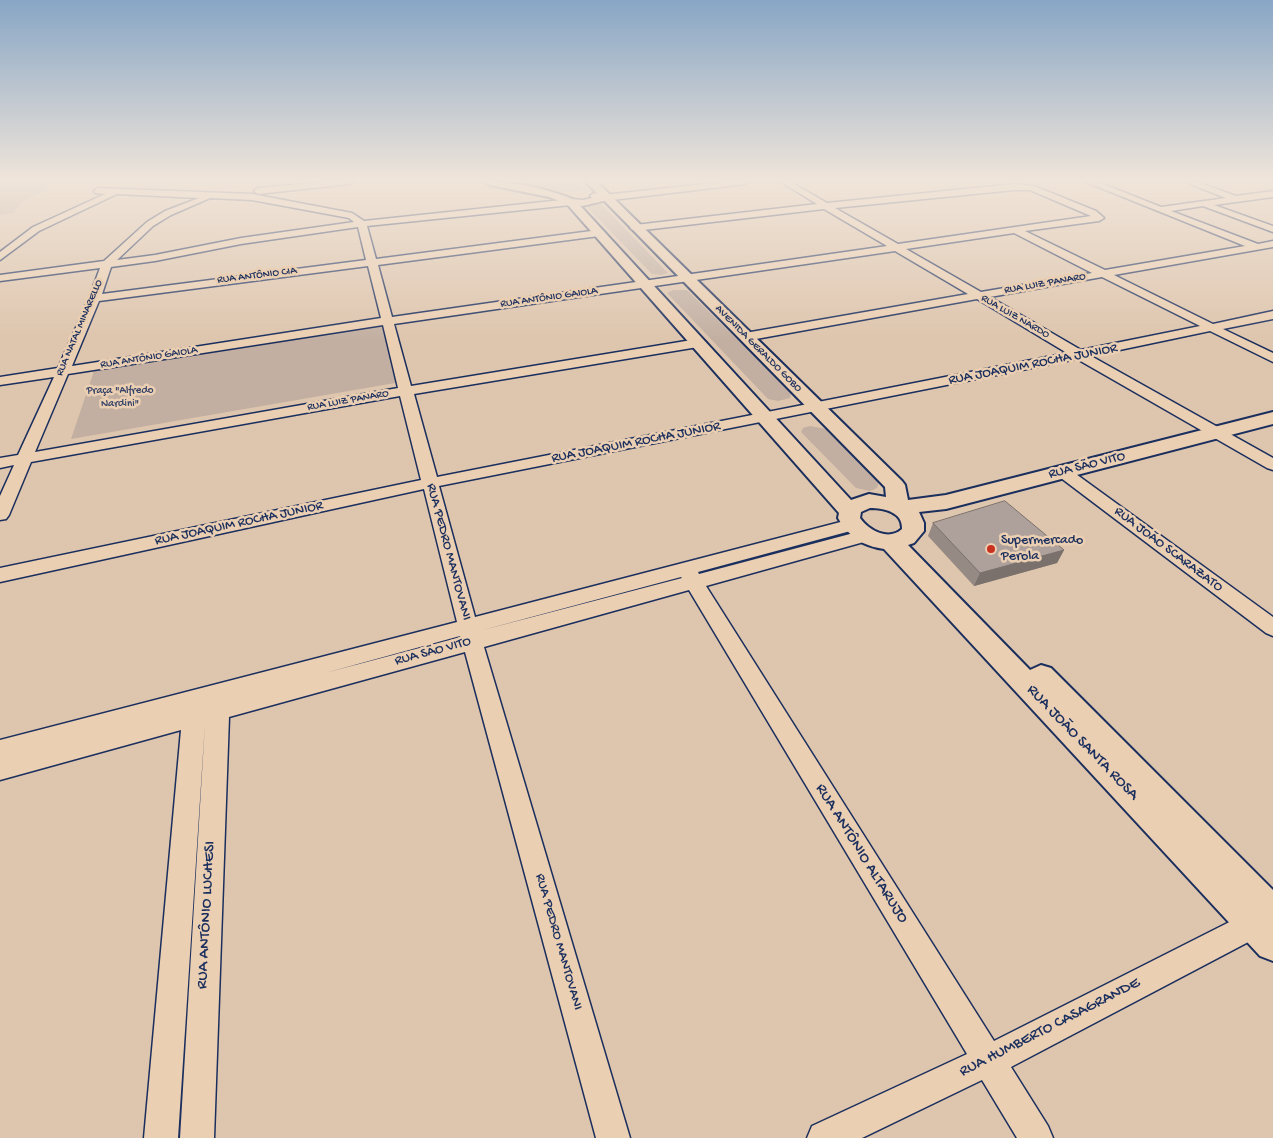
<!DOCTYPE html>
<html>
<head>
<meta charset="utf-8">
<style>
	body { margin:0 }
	canvas { display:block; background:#dec5ad }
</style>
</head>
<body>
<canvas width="1273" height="1138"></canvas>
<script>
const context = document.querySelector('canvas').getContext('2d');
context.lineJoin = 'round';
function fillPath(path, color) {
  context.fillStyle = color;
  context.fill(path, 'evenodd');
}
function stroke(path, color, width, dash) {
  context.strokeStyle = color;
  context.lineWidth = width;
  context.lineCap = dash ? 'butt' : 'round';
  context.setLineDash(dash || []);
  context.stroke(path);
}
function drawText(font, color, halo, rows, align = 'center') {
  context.font = font + ' "Gochi Hand",sans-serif';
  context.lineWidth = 5;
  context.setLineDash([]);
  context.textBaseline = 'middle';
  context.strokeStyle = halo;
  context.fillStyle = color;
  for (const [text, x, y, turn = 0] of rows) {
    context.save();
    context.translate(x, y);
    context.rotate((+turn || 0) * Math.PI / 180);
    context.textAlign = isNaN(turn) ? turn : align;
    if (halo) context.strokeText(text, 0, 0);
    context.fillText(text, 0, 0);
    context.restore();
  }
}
fillPath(new Path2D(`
	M0,182H51L48,183L47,189L22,202L14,213L0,215Z
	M509,182H579L584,188C572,198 525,185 509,182Z
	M593,204H601L668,273L661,275L652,274L585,205Z
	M673,290H687L791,393L790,398L778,401L768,399L667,293Z
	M384,326L401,382L71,439L95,368Z
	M810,426L826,429L877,479L879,482L877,488L870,491L856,488L801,432L803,428Z`), '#c2afa2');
const minor = new Path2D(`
	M323,182H353L349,184L258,194L254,191L258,188Z
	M723,182H750L746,184L604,201L583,206L571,205L367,226L376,259L599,230L604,233L599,236L378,265L392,317L887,246L824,209L635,231L630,228L635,225L817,204L781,182H791L827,203L1014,184L1034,186L1096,211L1104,218L1099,221L1025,231L1105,270L1245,246L1086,182H1098L1161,207L1226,198L1185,182H1197L1236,196L1273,191V197L1214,205L1273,226V232L1203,206L1171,211L1258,244L1273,241V247L1114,275L1213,324L1273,311V319L1223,329L1273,353V362L1210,331L1091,356L1273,458V470L1267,468L1077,359L439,486L475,617L852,519L858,521L861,525L858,529L698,572L699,574L865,530L871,532L874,536L871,540L706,586L994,1041L1273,900V929L1011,1067L1048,1126L1053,1138H1017L982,1080L862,1138H807L812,1126L967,1054L689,590L484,647L630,1138H596L465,652L229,717L214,1138H180L205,723L178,1138H144L181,730L0,780V740L457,622L424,489L0,582V568L421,480L400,396L31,462L9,515L6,519L0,520V496L14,465L0,468V458L18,455L54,377L0,385V377L58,368L89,298L100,268L0,281V275L104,261L147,222L165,211L199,198L117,194L39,231L0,260V252L33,227L105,194L95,193L94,191L98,188L252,194L352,213L364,221L571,199L583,200L592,198L590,196L594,193L604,195ZM1014,190H1030L1091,216L898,244L835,208ZM210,198L252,200L349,218L354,222L241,238L155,255L117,260L153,226L171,215ZM358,227L366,260L102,294L111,267L155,261L241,244ZM1014,233L1092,273L981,292L906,249ZM895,251L968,294L745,333L739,337L745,341L977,299L1067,353L437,477L414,394L698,347L704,343L698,339L411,386L394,324ZM368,266L381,318L72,366L99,301ZM1102,277L1200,326L1081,350L990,297ZM383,325L398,388L35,452L68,374ZM681,577L682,578L479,631ZM460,636L461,637L325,673Z
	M1063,467L1069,469L1273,617V636L1266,633L1057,475L1055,472L1057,469Z`);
const tertiary = new Path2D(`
	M485,182C516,182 546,188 575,200L851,500L869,494L886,497L885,487L586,182H597L902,481L905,485L908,500L946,495L1273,412V424L946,509L919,512L924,523V531L914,543L908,545L1030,670L1041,665L1051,668L1273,890V961L1260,956L884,549C863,546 849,537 838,518L839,513L567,204L549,197L490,185ZM870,508C884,508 903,512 902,529C889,541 869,531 860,518L861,512Z`);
stroke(minor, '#1b2f5e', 3);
stroke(tertiary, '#1b2f5e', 4);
fillPath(minor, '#ebcfb2');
fillPath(tertiary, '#ebcfb2');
fillPath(new Path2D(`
	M933,523L1064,550L1057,563L974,586L928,536Z`), '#968a84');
fillPath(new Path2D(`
	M1064,550L1057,563L974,586L980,573Z`), '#7a706c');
const building = new Path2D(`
	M1005,501L1064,550L980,573L933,523Z`);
fillPath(building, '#aea09a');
stroke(building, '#7a706c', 1);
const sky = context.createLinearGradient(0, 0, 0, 341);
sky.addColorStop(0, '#88a6c5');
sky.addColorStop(0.53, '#f0e5da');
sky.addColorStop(1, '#f0e5da00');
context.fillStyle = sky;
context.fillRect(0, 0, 1273, 341);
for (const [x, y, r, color] of [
	[991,549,5,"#c8321e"]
]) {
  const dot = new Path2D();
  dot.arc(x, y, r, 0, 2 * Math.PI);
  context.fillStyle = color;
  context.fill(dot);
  stroke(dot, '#ebcfb2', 2);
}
drawText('11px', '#1b2f5e', '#ebcfb2', [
	["RUA ANTÔNIO CIA",257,276,-7],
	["RUA LUIZ PANARO",1045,284,-10],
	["RUA ANTÔNIO GAIOLA",549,298,-8],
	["RUA LUIZ NARDO",1015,317,30],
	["RUA NATAL MINARELLO",80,328,-67],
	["AVENIDA GERALDO GOBO",758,349,45],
	["RUA ANTÔNIO GAIOLA",149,358,-9],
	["RUA LUIZ PANARO",348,401,-10]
]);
drawText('11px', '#344268', '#ebcfb2', [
	["Praça \"Alfredo",120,391],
	["Nardini\"",120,404]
]);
drawText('14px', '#1b2f5e', '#ebcfb2', [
	["RUA JOAQUIM ROCHA JUNIOR",1033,365,-11],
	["RUA JOAQUIM ROCHA JUNIOR",636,443,-11],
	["RUA SÃO VITO",1087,466,-14],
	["RUA JOAQUIM ROCHA JUNIOR",239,524,-12],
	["RUA JOÃO SCARAZATO",1168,550,37],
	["RUA PEDRO MANTOVANI",448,552,75],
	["RUA SÃO VITO",433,652,-15],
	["RUA PEDRO MANTOVANI",558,942,74]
]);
drawText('14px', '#1b2f5e', '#ebcfb2', [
	["Supermercado",1001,541],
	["Perola",1001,557]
], 'left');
drawText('16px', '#1b2f5e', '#ebcfb2', [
	["RUA JOÃO SANTA ROSA",1082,743,46],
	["RUA ANTÔNIO ALTARUJO",861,854,58],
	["RUA ANTÔNIO LUCHESI",207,915,-87],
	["RUA HUMBERTO CASAGRANDE",1050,1028,-27]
]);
</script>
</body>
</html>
